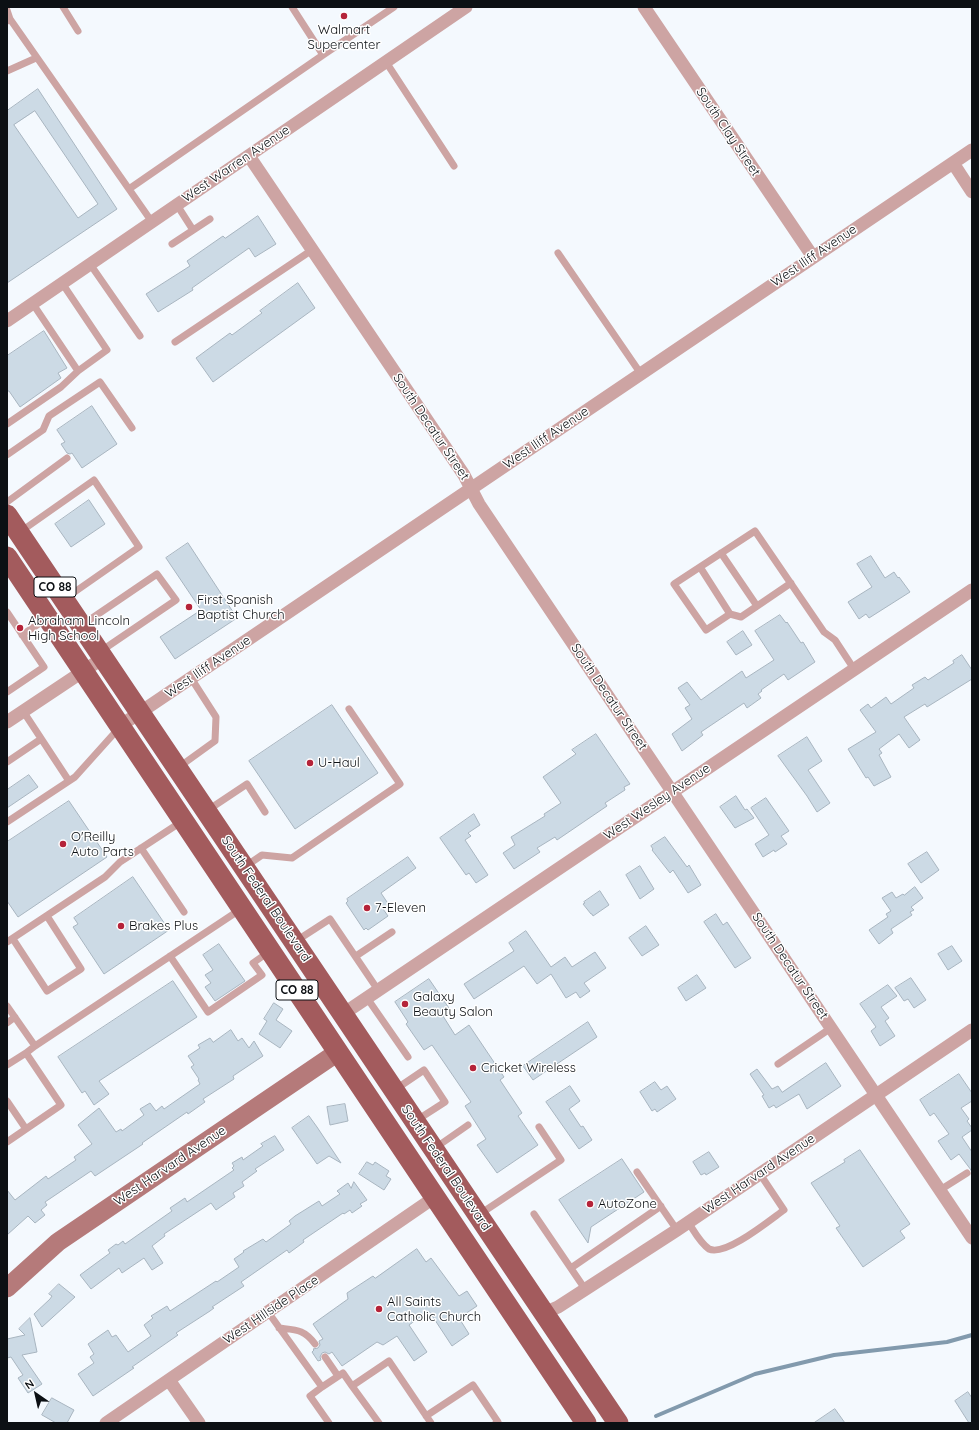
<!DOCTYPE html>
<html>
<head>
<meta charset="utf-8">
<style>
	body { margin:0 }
	#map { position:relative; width:979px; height:1430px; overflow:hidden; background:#f4f9fe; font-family:Quicksand,sans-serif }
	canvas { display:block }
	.frame { position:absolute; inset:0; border:8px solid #0c1014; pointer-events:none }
	.north { position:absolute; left:16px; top:1374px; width:40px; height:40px; -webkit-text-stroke:3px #fff; paint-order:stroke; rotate:326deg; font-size:11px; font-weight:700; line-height:16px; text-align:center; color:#0c1014 }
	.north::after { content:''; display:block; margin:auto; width:14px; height:18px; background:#0c1014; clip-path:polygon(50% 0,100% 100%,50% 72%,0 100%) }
</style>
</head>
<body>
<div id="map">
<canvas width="979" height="1430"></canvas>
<div class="frame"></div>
<div class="north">N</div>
</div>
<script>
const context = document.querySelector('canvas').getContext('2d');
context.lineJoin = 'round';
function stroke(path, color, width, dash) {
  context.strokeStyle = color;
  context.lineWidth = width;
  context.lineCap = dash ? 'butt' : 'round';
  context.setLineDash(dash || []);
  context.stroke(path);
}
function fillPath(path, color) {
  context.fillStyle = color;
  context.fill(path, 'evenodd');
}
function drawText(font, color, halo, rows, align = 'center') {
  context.font = font + ' Quicksand,sans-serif';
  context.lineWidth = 3;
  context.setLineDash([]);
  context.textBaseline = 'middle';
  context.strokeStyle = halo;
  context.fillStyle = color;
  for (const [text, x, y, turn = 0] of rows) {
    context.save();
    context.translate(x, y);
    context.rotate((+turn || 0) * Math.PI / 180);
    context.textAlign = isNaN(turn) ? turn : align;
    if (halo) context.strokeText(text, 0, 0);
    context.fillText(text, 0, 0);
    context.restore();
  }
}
stroke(new Path2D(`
	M656,1416L755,1374L834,1355L947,1342L972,1335`), '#829aad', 4);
const building = new Path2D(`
	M38,89L117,209L7,283V111ZM35,111L98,204L78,218L14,125Z
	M258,216L276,244L255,257L249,248L192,288L193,290L158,312L146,294L190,266L187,261L223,236L225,238Z
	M298,283L315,308L213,382L196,358L230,333L232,335L262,313L260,311Z
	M44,331L67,368L58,373L61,378L20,407L9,391H7V356Z
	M92,406L117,444L82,468L72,453L70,454L67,453L61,444L65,442L57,430Z
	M89,500L105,524L71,547L55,524Z
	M188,543L237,618L175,659L160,637L201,610L166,558Z
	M871,556L885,578L894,572L898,578L899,577L910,592L869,618L866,614L859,619L848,602L872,587L857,564Z
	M780,615L786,623L787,622L801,643L803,642L815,662L788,680L784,674L761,690L762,691L758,694L761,698L747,708L744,703L701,732L703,735L682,751L672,734L692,719L685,708L690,705L678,688L687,682L701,700L742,671L746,678L774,660L755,631Z
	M743,631L752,645L736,655L727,642Z
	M962,655L972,670V679L927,707L925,704L904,717L920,740L909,748L899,734L879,749L882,753L879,755L891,777L874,786L868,777L866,778L848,749L876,732L860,710L868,704L871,708L886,697L891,704L914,688L912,685L925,677L928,680L954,663L953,661Z
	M332,705L378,773L295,829L249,761Z
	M596,734L630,784L624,787L625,790L605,803L607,806L557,840L555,837L537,848L540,852L514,869L503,853L515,845L511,837L545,816L544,814L561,803L543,777L576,754L572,750Z
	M807,737L822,761L808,770L830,803L817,812L807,796L778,756Z
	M29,775L38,787L7,808V790Z
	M736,796L745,810L747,809L754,818L735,828L720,807Z
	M766,798L789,831L781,836L787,844L775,852L774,850L763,857L755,844L769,835L751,808Z
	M69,801L107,857L18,917L7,901V842Z
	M474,814L480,825L468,833L471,836L465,840L488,875L476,883L469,873L466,875L440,838Z
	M665,837L687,867L689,865L701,885L688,893L673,870L670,873L652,850L653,849L651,846Z
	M927,852L939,870L921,883L908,864Z
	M408,857L416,868L381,893L389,905L383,909L388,916L368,930L366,928L364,930L346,903L348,901L347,899Z
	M640,866L654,889L640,899L626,875Z
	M133,877L169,930L104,974L73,927L78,924L74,918Z
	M915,887L923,898L911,907L914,910L910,912L912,915L891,929L893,933L879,944L869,930L888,917L886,914L891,911L882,898L892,892L896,898L903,894L904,895Z
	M600,891L609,905L593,916L592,914H591L583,904L585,903L584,902Z
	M716,914L723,925L727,922L751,958L735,968L704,922Z
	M646,926L659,945L642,956L629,938Z
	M526,931L551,967L565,957L572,967L595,952L606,968L584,983L590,991L580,998L576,992L566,998L551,974L537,984L524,966L474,999L464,984L514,951L509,943Z
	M219,944L245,981L215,1001L205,987L211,983L205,975L213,970L203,955Z
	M952,946L962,961L948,970L938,954Z
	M697,975L706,988L686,1001L678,988Z
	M911,978L926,1000L914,1008L908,999L904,1001L895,988Z
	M429,979L451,1011L443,1016L455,1035L469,1025L504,1077L500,1080L522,1113L518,1116L538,1145L497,1173L477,1145L486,1139L465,1106L471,1102L432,1045L424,1050L406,1024L408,1022L395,1002Z
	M173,981L197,1017L99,1081L109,1094L94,1105L85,1091L82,1093L58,1057Z
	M888,985L897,996L881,1007L889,1018L885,1021L895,1036L880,1046L871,1031L876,1027L860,1004Z
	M274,1003L283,1009L276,1020L292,1031L280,1048L259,1034L267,1021L264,1019Z
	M588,1022L597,1037L533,1080L523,1066Z
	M231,1030L238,1041L242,1038L249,1048L254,1041L263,1056L233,1076L234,1079L203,1099L205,1102L188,1114L187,1112L142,1143L143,1144L95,1176L91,1171L45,1202L47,1205L41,1210L45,1215L35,1223L28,1216L7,1235V1190L15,1200L46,1176L48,1179L76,1160L74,1157L92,1144L78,1125L99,1108L116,1132L121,1129L122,1131L144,1115L140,1109L150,1103L156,1111L162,1106L164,1109L200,1084L198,1080L199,1079L191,1067L194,1065L188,1056L200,1048L198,1045L210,1038L213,1042Z
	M826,1063L841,1086L807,1109L799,1094L776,1108L774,1105L769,1108L762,1096L764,1095L750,1074L757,1069L772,1089L778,1086L782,1092Z
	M959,1074L972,1093V1101L961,1108L969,1119L967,1121L972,1128V1130L962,1137L972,1152V1173L971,1170L959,1154L951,1160L938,1141L949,1134L934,1113L930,1116L920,1100Z
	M655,1082L661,1090L667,1086L676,1099L657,1112L655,1109L652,1111L640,1092Z
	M570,1086L580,1101L569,1109L581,1127L583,1126L592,1140L579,1149L546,1102Z
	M345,1104L348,1121L330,1125L327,1107Z
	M309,1116L317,1127L341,1163L329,1156L317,1164L292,1128Z
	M275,1136L284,1150L255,1169L257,1171L242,1182L244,1186L233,1193L235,1197L216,1210L211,1203L164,1234L165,1236L152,1246L163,1263L152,1270L144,1258L122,1273L119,1268L91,1289L80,1275L110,1253L108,1250L116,1244L118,1245L123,1241L125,1244L172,1211L170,1208L185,1198L187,1202L234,1170L232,1168L234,1166L232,1163L242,1157L243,1160L263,1146L261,1144Z
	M860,1150L910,1224L900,1231L905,1238L863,1267L836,1228L840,1226L811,1183L845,1162L844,1160Z
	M709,1152L719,1167L706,1175L705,1173L701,1175L693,1162Z
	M622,1159L644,1192L591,1227L588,1243L559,1200Z
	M367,1162L373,1165L375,1162L389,1171L386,1176L391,1179L384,1190L359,1174Z
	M354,1182L367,1200L360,1204L362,1206L352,1213L350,1210L344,1214L343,1213L303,1240L304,1242L289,1253L287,1250L241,1282L244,1286L212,1307L214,1308L210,1311L176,1333L178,1335L132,1367L134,1368L93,1396L78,1374L94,1363L90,1357L94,1354L88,1344L108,1330L112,1337L116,1335L128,1352L151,1336L144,1325L153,1318L151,1316L167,1306L170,1311L216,1281L217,1282L239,1267L234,1259L244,1252L243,1251L263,1239L266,1242L291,1224L289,1221L295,1216L319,1201L322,1206L340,1194L337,1191L348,1183L351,1188Z
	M417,1249L426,1262L431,1258L459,1296L467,1291L477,1306L459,1318L469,1334L452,1346L429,1311L409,1325L427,1352L414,1361L397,1336L383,1345L377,1342L342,1366L332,1352L329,1354L325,1352L322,1353L320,1357L321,1360L318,1361L312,1352L314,1350L313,1349L318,1348L320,1345L319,1341L323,1339L313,1324L348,1299L347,1293L373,1276L375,1278Z
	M59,1284L75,1297L42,1327L34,1314L50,1299L52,1296L49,1294Z
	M30,1318L37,1352L22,1355L42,1384L28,1393L18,1378L23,1375L11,1357L7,1358V1339L25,1335L19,1329Z
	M968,1392L972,1398V1423H969L955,1401Z
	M52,1398L74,1410L67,1423H56L42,1415Z
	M835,1409L845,1423H814Z`);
fillPath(building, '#ccdae5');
stroke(building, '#a8b5c0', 1);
stroke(new Path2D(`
	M63,7L78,31
	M7,10L10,19
	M7,21L10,19L152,222
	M323,55L394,7
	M386,62L454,166
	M7,71L36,58
	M129,189L323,55L292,7
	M177,205L193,230
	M172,244L210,219
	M558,253L641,374
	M90,264L140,336
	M62,283L107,350L78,371
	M175,342L312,250
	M7,424L61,387L78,371L33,304
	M7,455L43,430L49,416L100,382L132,428
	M7,502L67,458
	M20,532L94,480L139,547L66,598
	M721,553L757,606
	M700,567L730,614
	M791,583L741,617L730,614L706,630L674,584L755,531L824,632L835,640L854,669
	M7,612L44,667L7,692
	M82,625L157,574L176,600L101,651
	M22,635L46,619
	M23,711L69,781
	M7,762L41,739
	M179,767L215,741L216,717L191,678
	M208,810L247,784L265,812
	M7,822L75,777L119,728
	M141,848L184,912
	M246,866L262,855L292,858L400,784L349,709
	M13,939L47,991L81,969L47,916
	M296,941L330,919L378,990
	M7,942L105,877L120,862L181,822
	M170,956L208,1012L262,975L253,963L270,951
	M356,956L392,932
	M367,998L408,1057
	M7,1006L35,1046L26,1053
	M7,1023L15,1017
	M35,1046L241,909
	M778,1064L831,1028
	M7,1065L26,1053L61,1105L7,1142
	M396,1089L424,1070L445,1102L417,1120
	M7,1101L26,1129
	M435,1148L468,1125
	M637,1172L677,1230
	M940,1190L967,1173
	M480,1214L561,1160L539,1127
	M534,1214L585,1289
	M688,1222C694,1231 700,1243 709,1249C725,1257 770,1220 784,1210L760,1174
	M571,1268L661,1206
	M268,1312L322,1387L343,1373L352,1386L389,1361L431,1423
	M279,1328C296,1330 304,1329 315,1344
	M325,1357L338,1376
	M352,1386L379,1423
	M322,1387L310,1396L329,1423
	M426,1416L473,1385L498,1422L496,1423`), '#cda4a3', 7);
stroke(new Path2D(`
	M644,7L813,257
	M249,156L464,475L479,504L972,1238
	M953,163L972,192
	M7,321L466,7
	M7,722L103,658
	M120,726L972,150
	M343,1014L972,590
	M544,1313L558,1307L677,1230L972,1030
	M169,1380L199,1423
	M106,1423L435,1197`), '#cda4a3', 13);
stroke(new Path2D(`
	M7,1288L58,1242L338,1052`), '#b57a7a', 19);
stroke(new Path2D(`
	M7,515L618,1423
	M7,557L586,1423`), '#a35b5d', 21);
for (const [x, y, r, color] of [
	[344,16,4,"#b52339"],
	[189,607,4,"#b52339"],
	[20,628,4,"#b52339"],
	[310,763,4,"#b52339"],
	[63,844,4,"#b52339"],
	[367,908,4,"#b52339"],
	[121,926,4,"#b52339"],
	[405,1004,4,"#b52339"],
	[473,1068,4,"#b52339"],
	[590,1204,4,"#b52339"],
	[379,1309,4,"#b52339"]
]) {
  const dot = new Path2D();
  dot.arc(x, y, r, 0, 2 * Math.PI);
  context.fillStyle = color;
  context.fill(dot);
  stroke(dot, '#fff', 1.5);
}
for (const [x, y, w] of [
	[55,587,42],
	[297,990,42]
]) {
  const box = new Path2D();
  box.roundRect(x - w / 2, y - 10, w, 20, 3);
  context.fillStyle = '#fff';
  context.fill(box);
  stroke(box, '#0c1014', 1);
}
drawText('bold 12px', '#0c1014', null, [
	["CO 88",55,587],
	["CO 88",297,990]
]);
drawText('13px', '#0c1014', '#fff', [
	["Walmart",344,30,"center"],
	["Supercenter",344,45,"center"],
	["First Spanish",197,600],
	["Baptist Church",197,615],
	["Abraham Lincoln",28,621],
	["High School",28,636],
	["U-Haul",318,763],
	["O'Reilly",71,837],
	["Auto Parts",71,852],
	["7-Eleven",375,908],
	["Brakes Plus",129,926],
	["Galaxy",413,997],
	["Beauty Salon",413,1012],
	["Cricket Wireless",481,1068],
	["AutoZone",598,1204],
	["All Saints",387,1302],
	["Catholic Church",387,1317]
], 'left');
drawText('13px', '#0c1014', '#fff', [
	["South Clay Street",728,132,56],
	["West Warren Avenue",236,164,-34],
	["West Iliff Avenue",814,256,-34],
	["South Decatur Street",431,427,56],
	["West Iliff Avenue",546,438,-34],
	["West Iliff Avenue",208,667,-34],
	["South Decatur Street",609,697,56],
	["West Wesley Avenue",657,802,-34],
	["South Federal Boulevard",266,899,56],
	["South Decatur Street",790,966,56],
	["West Harvard Avenue",170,1166,-34],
	["South Federal Boulevard",446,1168,56],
	["West Harvard Avenue",759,1174,-34],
	["West Hillside Place",271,1310,-34]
]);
</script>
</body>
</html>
